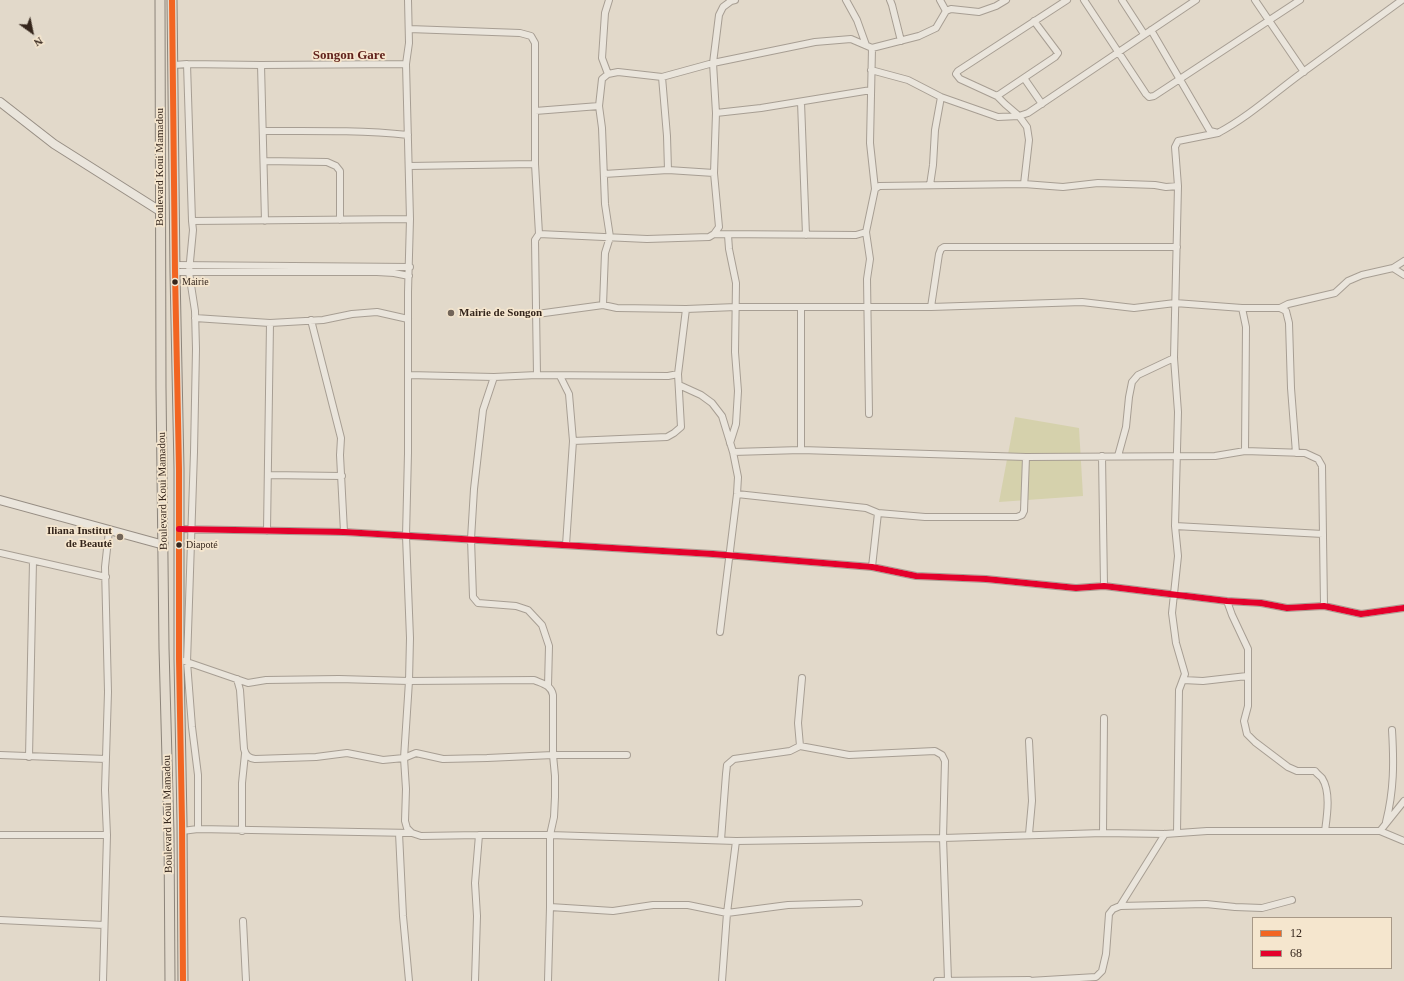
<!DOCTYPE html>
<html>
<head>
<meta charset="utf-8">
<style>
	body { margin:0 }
	#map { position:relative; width:1404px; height:981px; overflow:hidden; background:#e2d9ca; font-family:"Times New Roman",serif }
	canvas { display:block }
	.legend { position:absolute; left:1252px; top:917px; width:140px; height:52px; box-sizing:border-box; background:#f5e6ce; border:1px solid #a89987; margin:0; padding:5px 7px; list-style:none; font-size:12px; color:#35261c }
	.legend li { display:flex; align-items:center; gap:8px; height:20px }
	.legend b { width:20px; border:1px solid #a89987 }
	.north { position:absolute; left:12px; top:12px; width:40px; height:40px; -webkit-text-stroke:3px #f5e6ce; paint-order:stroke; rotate:147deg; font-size:11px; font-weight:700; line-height:16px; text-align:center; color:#35261c }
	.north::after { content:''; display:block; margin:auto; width:14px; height:18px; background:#35261c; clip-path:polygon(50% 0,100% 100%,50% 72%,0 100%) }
</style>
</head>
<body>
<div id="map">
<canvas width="1404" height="981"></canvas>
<ul class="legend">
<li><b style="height:5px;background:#f26522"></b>12</li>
<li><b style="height:5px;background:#e4002b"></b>68</li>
</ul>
<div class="north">N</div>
</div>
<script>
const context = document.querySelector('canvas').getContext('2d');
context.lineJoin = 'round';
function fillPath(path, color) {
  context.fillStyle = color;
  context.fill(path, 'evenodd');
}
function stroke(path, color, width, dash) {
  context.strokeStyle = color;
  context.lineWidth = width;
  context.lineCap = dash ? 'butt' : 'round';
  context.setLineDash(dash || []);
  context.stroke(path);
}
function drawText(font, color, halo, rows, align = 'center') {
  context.font = font + ' "Times New Roman",serif';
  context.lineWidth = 3.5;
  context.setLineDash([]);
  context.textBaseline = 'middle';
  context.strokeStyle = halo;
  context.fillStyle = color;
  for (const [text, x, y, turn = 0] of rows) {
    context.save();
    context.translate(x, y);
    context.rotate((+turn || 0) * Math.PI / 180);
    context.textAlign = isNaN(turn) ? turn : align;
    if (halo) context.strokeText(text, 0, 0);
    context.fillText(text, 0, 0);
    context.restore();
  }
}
fillPath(new Path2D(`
	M1015,417L1079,428L1083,496L999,502Z`), '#d5d1ac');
const street = new Path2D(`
	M408,0L409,43L406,64L410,219L408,292V453L406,536L410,638L409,681L404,758L406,789L405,821L407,828L412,833L421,836L479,835H550L736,841L943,838L1103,833L1165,834L1207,831H1380L1404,841
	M846,0L857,20L866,45
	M890,0L892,5L901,41
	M940,0L946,11
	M1084,0L1146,94L1149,97L1154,96L1300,0
	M1122,0L1144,34
	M1255,0L1304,72
	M409,29L520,33L531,36L535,43V164
	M1151,30L1210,131L1218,133C1248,117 1272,95 1299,75C1333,50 1368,25 1402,0
	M872,48L870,143L875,189
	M187,64L192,221L193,230L189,272L195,311L196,349L194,452L187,662L192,727L198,775V829
	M174,65L187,64L261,65L406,64
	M261,65L265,221
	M871,70L908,80L941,97L998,117L1019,116L1028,113L1196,0
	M608,74L602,58L605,13L609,0
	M662,77L667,136L668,170
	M1024,78L1042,104
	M997,96L1055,57L1058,53L1034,21
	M801,102L806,235
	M535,111L599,106
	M716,113L761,108L871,90
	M263,131C312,131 360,130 408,135
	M264,161L327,162L336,166L340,171V220
	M409,166L535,164L539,234
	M604,174L668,170L714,173
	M1024,184L1029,140L1027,127L1019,116L1005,104L997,96L960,79L956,74L958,71L1067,0
	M930,185L933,165L935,130L941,97
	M192,221L410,219
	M866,232L870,259L867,279L869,414
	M714,234L856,235L866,232L875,189L879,186L1024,184L1063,187L1098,183L1155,185L1166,187L1178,186L1175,147L1178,141L1218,133
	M728,235L729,249L736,283L735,352L738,391L736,424L730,443
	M175,265L410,267
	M1393,268L1404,275
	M175,272H377L394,273L409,276
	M603,305L605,253L610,237L605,204L602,128L599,106L602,79L608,74L618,72L662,77L713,63L815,42L851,39L872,48L919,36L936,28L946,11L951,9L979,12L996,6L1006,0
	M931,307L939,254L941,249L944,247H1177
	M1242,308L1246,327L1245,451
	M1280,308L1288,304L1335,293L1348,281L1362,275L1393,268L1404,261
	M537,314L603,305L617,308L686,309
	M195,318L270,323L323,320L352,314L377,312L408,319
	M311,320L341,438L340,455L344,532
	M408,375L494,377L537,375L535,240L539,234L647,239L709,237L714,234L719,227L714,173L716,113L713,63L719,15L723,7L731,1L735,0
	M537,375L668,376L678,374L686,309L736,307H931L1082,302L1134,308L1175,303L1242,308H1280L1286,311L1289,323L1291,388L1296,453
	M560,376L569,394L573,441L566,545
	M494,377L483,410L474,489L471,539L473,597L478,603L516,606L528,610L542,625L549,646L548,686
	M679,385L701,395L712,403L722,416L733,452L738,477L737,494L720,632
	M573,441L667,437L674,433L681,427L678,374
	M801,450V307
	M733,452L801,450L1026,457L1215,456L1245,451L1305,453L1318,459L1322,466L1324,606
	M1102,456L1104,586
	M1118,456L1126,427L1129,397L1132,382L1138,375L1174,358
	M268,475L342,476
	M737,494L866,508L878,513L925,517H1017L1022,515L1024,511L1026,457
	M1175,526L1323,534
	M179,529L344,532L713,554L872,567L916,576L986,579L1076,588L1104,586L1227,601L1261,603L1287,608L1324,606L1361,614L1404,608
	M267,531L270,323
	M0,553L106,577
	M872,567L878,513
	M1227,601L1232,615L1248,649V706L1244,721L1247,734L1255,742L1288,767L1297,771H1315C1317,774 1320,776 1322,778C1331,792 1327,816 1325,831
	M184,661L248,683L266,680L339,679L409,681L534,680C543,684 551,685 553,695V755L555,776V797L554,817L550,835V907L548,981
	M237,679L240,690L244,749C246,756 249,758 255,759L316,757L347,753L383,760L404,758L416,753L443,759L487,758L553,755H627
	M1183,680L1203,681L1247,676
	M1029,741L1032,801L1029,834
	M800,746L798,723L802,678
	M0,755L106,759
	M29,757L33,561
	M1386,822C1394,790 1394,763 1392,730
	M182,831L198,829L412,833
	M242,831V783L245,754
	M1380,831L1404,801
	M399,833L403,916L409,981
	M1103,833L1104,718
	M1177,833L1179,690L1185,674L1176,643L1172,613L1178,556L1175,526L1178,412L1174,358L1178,186
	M0,835H107L103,981
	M107,835L105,790L108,692L105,567L109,531
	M721,840L726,774L727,765L734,759L790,751L800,746L849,755L935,751L942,755L945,761L943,838L948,980
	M1120,906L1165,834
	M550,907L613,911L653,905H688L727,913L788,905L859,903
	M0,920L104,925
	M243,921L246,981
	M475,981L477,916L475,883L479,835
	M722,981L727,913L736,841
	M937,981L1029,980
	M1029,981L1096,977L1102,971L1106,954L1109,914L1113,909L1120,906L1206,904L1235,907L1262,908L1292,900`);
const secondary = new Path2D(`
	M0,102L54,144L160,211
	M0,500L164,545`);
const primary = new Path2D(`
	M160,0L161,388L164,648L169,833L170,981
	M172,0L175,272L179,469V659L182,822L183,981`);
stroke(street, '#a79e93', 8);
stroke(secondary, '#978e84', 10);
stroke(primary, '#8c847a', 11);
stroke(street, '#eae5dc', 6);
stroke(secondary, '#eae5dc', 8);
stroke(primary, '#e2dacd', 9);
stroke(new Path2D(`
	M172,0L175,272L179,469V659L182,822L183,981`), '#f26522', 6);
stroke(new Path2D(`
	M179,529L344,532L713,554L872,567L916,576L986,579L1076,588L1104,586L1227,601L1261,603L1287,608L1324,606L1361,614L1404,608`), '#e4002b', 6);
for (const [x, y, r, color] of [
	[175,282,3.5,"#35261c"],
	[451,313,4,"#726559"],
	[120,537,4,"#726559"],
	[179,545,3.5,"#35261c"]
]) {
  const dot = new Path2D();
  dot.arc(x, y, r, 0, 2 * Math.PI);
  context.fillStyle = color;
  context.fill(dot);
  stroke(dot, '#f5e6ce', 1.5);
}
drawText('10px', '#35261c', '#f5e6ce', [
	["Mairie",182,282],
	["Diapoté",186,545]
], 'left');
drawText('11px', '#35261c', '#f5e6ce', [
	["Boulevard Koui Mamadou",160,167,-90],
	["Boulevard Koui Mamadou",163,491,-91],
	["Boulevard Koui Mamadou",168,814,-91]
]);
drawText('bold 11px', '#35261c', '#f5e6ce', [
	["Mairie de Songon",459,313],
	["Iliana Institut",112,531,"right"],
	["de Beauté",112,544,"right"]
], 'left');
drawText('bold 13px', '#62231c', '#f5e6ce', [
	["Songon Gare",349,56]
]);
</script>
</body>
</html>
